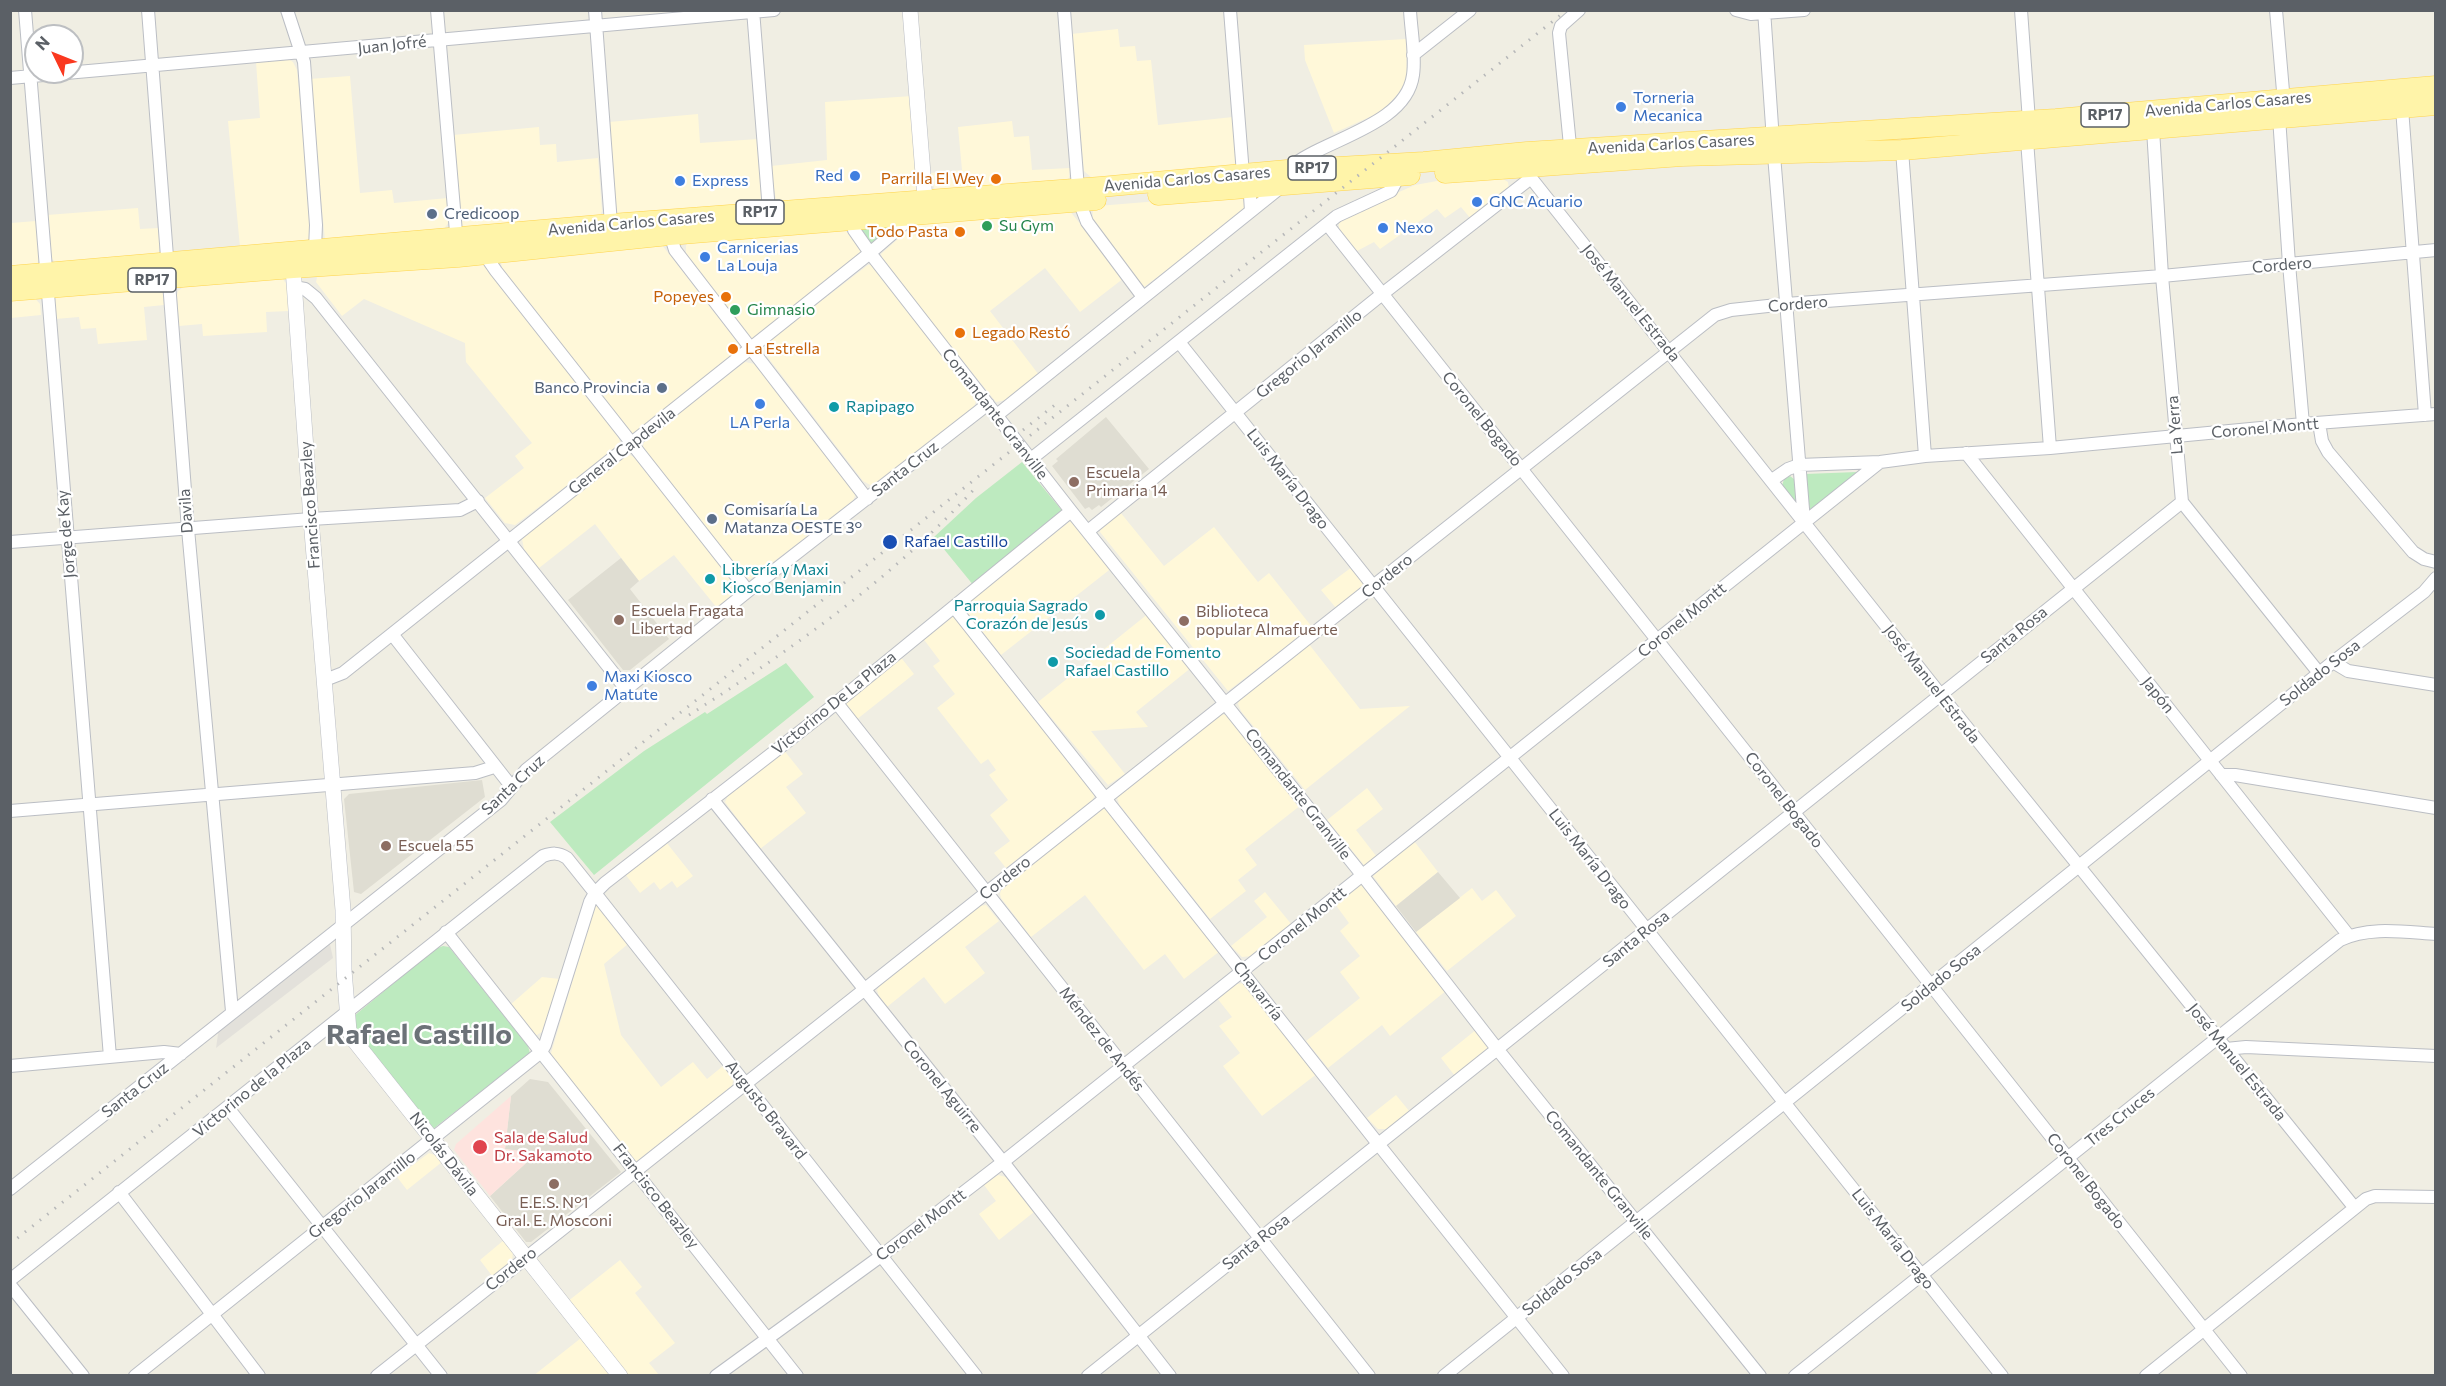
<!DOCTYPE html>
<html>
<head>
<meta charset="utf-8">
<style>
	body { margin:0 }
	#map { position:relative; width:2446px; height:1386px; overflow:hidden; background:#f0eee3; font-family:Commissioner,sans-serif }
	canvas { display:block }
	.frame { position:absolute; inset:0; border:12px solid #5b6066; pointer-events:none }
	.north { position:absolute; left:24px; top:24px; width:60px; height:60px; box-sizing:border-box; background:#fff; border:2px solid #bdbfc2; border-radius:50%; rotate:313deg; font-size:16px; font-weight:700; line-height:24px; text-align:center; color:#5b6066 }
	.north::after { content:''; display:block; margin:auto; width:21px; height:27px; background:#fa381f; clip-path:polygon(50% 0,100% 100%,50% 72%,0 100%) }
</style>
</head>
<body>
<div id="map">
<canvas width="2446" height="1386"></canvas>
<div class="frame"></div>
<div class="north">N</div>
</div>
<script>
const context = document.querySelector('canvas').getContext('2d');
context.lineJoin = 'round';
function fillPath(path, color) {
  context.fillStyle = color;
  context.fill(path, 'evenodd');
}
function stroke(path, color, width, dash) {
  context.strokeStyle = color;
  context.lineWidth = width;
  context.lineCap = dash ? 'butt' : 'round';
  context.setLineDash(dash || []);
  context.stroke(path);
}
function drawText(font, color, halo, rows, align = 'center') {
  context.font = font + ' Commissioner,sans-serif';
  context.lineWidth = 4.5;
  context.setLineDash([]);
  context.textBaseline = 'middle';
  context.strokeStyle = halo;
  context.fillStyle = color;
  for (const [text, x, y, turn = 0] of rows) {
    context.save();
    context.translate(x, y);
    context.rotate((+turn || 0) * Math.PI / 180);
    context.textAlign = isNaN(turn) ? turn : align;
    if (halo) context.strokeText(text, 0, 0);
    context.fillText(text, 0, 0);
    context.restore();
  }
}
fillPath(new Path2D(`
	M1118,29L1120,47L1135,46L1137,61L1151,60L1158,125L1233,117L1237,162L1231,171L1093,179L1084,171L1071,34Z
	M1406,39L1407,83L1383,111L1334,133L1305,60L1304,45Z
	M288,59L293,62L297,70L313,230L308,240L240,247L228,121L260,118L256,62Z
	M350,76L360,193L392,190L394,203L448,198L450,221L443,230L325,240L309,79Z
	M912,96L918,188L915,192L779,204L776,201L771,166L827,160L825,102Z
	M698,114L700,143L758,139L764,200L760,205L619,215L616,209L609,122Z
	M1012,121L1014,137L1029,136L1032,170L1070,168L1069,178L1064,182L938,191L934,188L931,173L962,170L958,127Z
	M539,127L540,145L556,144L557,162L598,158L602,211L600,216L462,228L460,223L453,135Z
	M1498,176L1508,182L1509,189L1471,219L1461,207L1445,218L1437,209L1380,249L1374,242L1357,251L1339,229V221L1349,214L1415,185L1437,181Z
	M1231,195L1243,199L1245,205L1240,215L1144,287L1092,222L1093,211L1098,206Z
	M138,208L140,229L159,228V255L56,263L52,259L47,215Z
	M1069,210L1124,278L1080,312L1045,268L990,311L1039,375L1006,400L996,402L884,263L881,254L915,224Z
	M36,221L40,259L36,265L11,268V223Z
	M845,230L861,248V255L754,339L751,338L686,253V245L690,242Z
	M662,245L739,344V349L736,353L633,434L630,433L502,269L501,262L503,259Z
	M485,263L618,436L620,442L615,449L515,525L505,523L485,498L524,468L515,456L532,443L466,362L465,343L364,299L342,316L316,282L318,273Z
	M868,265H872L977,398L973,410L872,486L863,481L766,355L765,350L768,342Z
	M281,276L287,285L289,311L266,312L267,332L203,336L202,324L179,326L177,295L178,291L187,284Z
	M157,288L163,293L164,305L144,307L147,340L98,344L96,328L81,329L79,317L55,319V297Z
	M33,296L40,304L41,315L11,318V297Z
	M745,362L755,364L856,493L852,503L750,579L745,577L643,448L644,440Z
	M630,455L635,458L734,584L736,591L733,595L717,608L674,555L639,581L595,524L539,568L524,549L522,539L525,535L620,459Z
	M1120,512L1164,566L1214,527L1258,582L1269,573L1312,627L1228,691L1100,532L1101,527Z
	M1069,522H1074L1113,567L1001,655L967,612L965,604Z
	M1352,567L1362,580L1363,584L1360,590L1336,608L1321,590Z
	M1149,613L1192,667L1136,712L1148,727L1091,731L1125,774L1108,785L1038,702Z
	M950,617H955L1095,794L1092,801L1006,868L994,853L1010,841L990,815L1008,800L989,775L996,770L988,759L981,764L937,708L955,694L933,666L940,661L922,637Z
	M1308,643L1360,709L1410,706L1305,790L1241,711L1238,704L1240,698Z
	M899,655L914,674L856,720L844,701Z
	M1221,714L1230,716L1301,805L1245,849L1257,865L1238,880L1246,891L1210,919L1119,804L1117,797Z
	M783,749L803,774L786,787L806,813L760,849L725,802L730,792Z
	M1367,788L1383,809L1356,830L1377,857L1368,865H1364L1327,820Z
	M1102,809H1107L1220,951L1184,979L1165,954L1144,970L1085,895L1031,937L1001,898L1000,894L1002,887L1097,810Z
	M1414,841L1438,872L1396,906L1373,876Z
	M666,842L693,876L677,888L672,881L660,890L654,882L640,893L625,874Z
	M1361,885L1365,886L1447,990L1390,1036L1382,1025L1328,1068L1306,1041L1360,998L1340,972L1360,956L1340,931L1349,923L1335,904Z
	M1472,888L1482,901L1496,890L1516,916L1447,971L1416,932Z
	M1265,892L1292,925L1252,956L1242,957L1231,946L1267,917L1254,901Z
	M986,905L999,921L965,947L985,973L945,1004L924,977L887,1007L879,996L877,990L881,984L980,906Z
	M595,906H598L628,944L604,964L621,1035L661,1087L693,1062L707,1079L723,1066L733,1080L732,1087L636,1162L552,1057L551,1053Z
	M542,977L560,979L542,1032L535,1036L510,1005Z
	M1245,983L1318,1073L1262,1116L1223,1066L1240,1053L1219,1026L1232,1017L1217,998L1236,984Z
	M1477,1029L1489,1047L1487,1052L1455,1076L1441,1058Z
	M1396,1095L1410,1112L1389,1129H1378L1367,1118Z
	M429,1153L437,1156L442,1162L407,1190L397,1177Z
	M998,1175L1006,1177L1034,1212L999,1240L979,1214L996,1201L984,1185Z
	M504,1240L513,1251L512,1261L493,1277L480,1260Z
	M620,1260L642,1287L635,1293L675,1343L649,1363L659,1375H626L567,1302Z
	M581,1338L611,1376H533Z`), '#fff8d9');
fillPath(new Path2D(`
	M329,940L333,958L216,1048L219,1027Z`), '#e3e1db');
fillPath(new Path2D(`
	M1106,417L1149,469L1101,507L1099,505L1092,510L1089,507L1085,509L1052,466L1058,461L1056,459Z
	M621,558L639,581L630,589L669,639L630,670H623L568,600Z
	M482,780L485,797L361,894L354,892L344,799L349,794Z
	M1438,872L1460,898L1416,932L1396,906Z
	M530,1079L548,1082L621,1172L531,1242H526L490,1196L536,1154L505,1149L511,1096Z`), '#dfddd2');
fillPath(new Path2D(`
	M511,1096L505,1149L537,1153L490,1196L454,1150L456,1144Z`), '#fee3de');
fillPath(new Path2D(`
	M863,227H887L874,243H870L861,231Z
	M1022,462L1064,513L974,586L934,537L976,498Z
	M1857,472L1810,511L1805,474Z
	M1790,476L1794,479L1799,502L1797,504L1782,486L1784,479Z
	M786,663L814,697L594,875L550,822L644,751L705,712L707,714Z
	M443,946L449,947L528,1046L530,1053L433,1129L357,1034L354,1016L435,949Z`), '#bdeabf');
const minor = new Path2D(`
	M25,10L110,1057
	M148,10L188,529L232,1011
	M287,10L304,62L316,225L315,249
	M437,10L457,244
	M595,10L611,224
	M753,10L769,211
	M1064,10L1079,201L1087,222L1143,297
	M1230,10L1243,174L1250,196L1251,211
	M1736,10L1751,14L1804,10
	M1764,10L1774,155L1804,521
	M2021,10L2029,121L2027,140L2050,448
	M2276,10L2283,91L2279,117L2289,264L2303,424
	M1413,55L1470,10
	M10,78L774,10
	M2402,108L2425,415
	M2153,129L2162,276L2182,502L2319,673
	M1902,150L1925,456
	M1571,156L1559,33L1561,26L1579,10
	M1528,162L1531,178L1940,694L2354,1207
	M1288,169C1322,139 1406,127 1413,75C1416,55 1411,31 1410,10
	M851,216L854,230L870,253L1071,511L1363,876L1498,1050L1760,1376
	M1327,224L2241,1376
	M669,231L675,250L867,499
	M484,249L485,255L496,271L748,591
	M294,287L305,289L316,298L626,689
	M1179,342L2002,1376
	M997,415L1281,187
	M2319,423L2322,441L2328,452L2413,552L2424,559L2436,562
	M1966,453L2349,936
	M1031,459L1337,216L1391,191L1399,176
	M1772,480L1788,469L1799,465L1880,462L1925,456L2050,448L2303,424L2436,414
	M1088,531L1381,295L1531,178
	M10,542L311,519L460,510L478,501
	M954,607L1379,1145L1563,1376
	M392,634L511,786
	M2333,662L2348,671L2436,685
	M325,680L343,673L392,634L870,253L914,215
	M836,702L1369,1376
	M2221,775H2235L2436,808
	M712,799L1003,1162L1170,1376
	M10,811L475,773L494,767
	M446,932L797,1376
	M2226,1049L2246,1047L2436,1056
	M10,1066L164,1052L181,1054
	M228,1108L441,1376
	M10,1189L501,800L526,770L748,591L988,404
	M119,1192L259,1376
	M10,1280L543,856C552,853 558,852 567,858L595,893L976,1376
	M10,1285L83,1376
	M135,1376L541,1052L545,1045L590,902L595,893L605,883L819,717L1071,511
	M377,1376L1715,315L1731,310L1786,304L2162,276L2436,250
	M716,1376L881,1256L1003,1162L1880,462
	M1088,1376L2182,502
	M1444,1376L2333,662L2424,592L2436,578
	M1795,1376L2340,940C2369,926 2404,932 2436,934
	M2146,1376L2366,1199L2375,1196L2436,1197`);
const tertiary = new Path2D(`
	M910,10L925,199
	M301,261L293,268L311,519L343,910L344,970L349,1031L353,1039L620,1376`);
const primary = new Path2D(`
	M1445,173L1682,156L1902,150L2436,105
	M1158,195L1410,175
	M10,276L611,224L1100,187L1287,170L1424,162L1527,152L2056,119L2436,86
	M10,291L293,268L458,257L669,235L1096,200`);
stroke(minor, '#bbbec4', 14);
stroke(tertiary, '#bbbec4', 16);
stroke(primary, '#ffd44d', 21);
stroke(minor, '#fff', 12);
stroke(tertiary, '#fff', 15);
stroke(primary, '#fff4a9', 20);
stroke(new Path2D(`
	M1023,430L1056,404
	M689,715C790,651 897,575 977,486
	M10,1244L1567,10`), '#b7b8b9', 3, [1.5, 8]);
for (const [x, y, r, color] of [
	[1621,107,6,"#3f7fe0"],
	[855,176,6,"#3f7fe0"],
	[996,179,6,"#e8710a"],
	[680,181,6,"#3f7fe0"],
	[1477,202,6,"#3f7fe0"],
	[432,214,6,"#5c6f8a"],
	[987,226,6,"#2e9e5b"],
	[1383,228,6,"#3f7fe0"],
	[960,232,6,"#e8710a"],
	[705,257,6,"#3f7fe0"],
	[726,297,6,"#e8710a"],
	[735,310,6,"#2e9e5b"],
	[960,333,6,"#e8710a"],
	[733,349,6,"#e8710a"],
	[662,388,6,"#5c6f8a"],
	[760,404,6,"#3f7fe0"],
	[834,407,6,"#0f9aa8"],
	[1074,482,6,"#8d6e63"],
	[712,519,6,"#5c6f8a"],
	[890,542,8,"#1a4fb4"],
	[710,579,6,"#0f9aa8"],
	[1100,615,6,"#0f9aa8"],
	[619,620,6,"#8d6e63"],
	[1184,621,6,"#8d6e63"],
	[1053,662,6,"#0f9aa8"],
	[592,686,6,"#3f7fe0"],
	[386,846,6,"#8d6e63"],
	[480,1147,8,"#e0444e"],
	[554,1184,6,"#8d6e63"]
]) {
  const dot = new Path2D();
  dot.arc(x, y, r, 0, 2 * Math.PI);
  context.fillStyle = color;
  context.fill(dot);
  stroke(dot, '#fff', 2);
}
for (const [x, y, w] of [
	[2105,115,48],
	[1312,168,48],
	[760,212,48],
	[152,280,48]
]) {
  const box = new Path2D();
  box.roundRect(x - w / 2, y - 12, w, 24, 4.5);
  context.fillStyle = '#fff';
  context.fill(box);
  stroke(box, '#5b6066', 1.5);
}
drawText('bold 15px', '#5b6066', null, [
	["RP17",2105,115],
	["RP17",1312,168],
	["RP17",760,212],
	["RP17",152,280]
]);
drawText('16px', '#5b6066', '#fff', [
	["Juan Jofré",392,45,-6],
	["Avenida Carlos Casares",2228,104,-5],
	["Avenida Carlos Casares",1671,144,-3],
	["Avenida Carlos Casares",1187,179,-5],
	["Avenida Carlos Casares",631,223,-5],
	["Cordero",2282,265,-5],
	["José Manuel Estrada",1631,303,51],
	["Cordero",1798,304,-5],
	["Gregorio Jaramillo",1309,354,-39],
	["Comandante Granville",995,414,52],
	["Coronel Bogado",1482,419,51],
	["La Yerra",2175,425,-95],
	["Coronel Montt",2265,428,-5],
	["General Capdevila",622,451,-38],
	["Santa Cruz",905,469,-38],
	["Luis María Drago",1288,479,52],
	["Francisco Beazley",310,505,-94],
	["Davila",186,511,-94],
	["Jorge de Kay",66,534,-95],
	["Cordero",1387,576,-39],
	["Coronel Montt",1682,620,-39],
	["Santa Rosa",2014,635,-39],
	["Soldado Sosa",2320,673,-38],
	["José Manuel Estrada",1932,684,52],
	["Japón",2158,695,51],
	["Victorino De La Plaza",834,703,-39],
	["Santa Cruz",513,785,-43],
	["Comandante Granville",1298,794,52],
	["Coronel Bogado",1784,800,52],
	["Luis María Drago",1590,859,52],
	["Cordero",1005,878,-38],
	["Coronel Montt",1302,924,-39],
	["Santa Rosa",1636,939,-39],
	["Soldado Sosa",1941,978,-39],
	["Chavarría",1258,991,52],
	["Méndez de Andés",1102,1039,52],
	["José Manuel Estrada",2237,1062,51],
	["Coronel Aguirre",942,1086,51],
	["Victorino de la Plaza",252,1088,-39],
	["Santa Cruz",135,1090,-38],
	["Augusto Bravard",766,1110,52],
	["Tres Cruces",2120,1117,-39],
	["Nicolás Dávila",444,1154,52],
	["Comandante Granville",1599,1175,51],
	["Coronel Bogado",2086,1181,52],
	["Gregorio Jaramillo",362,1195,-38],
	["Francisco Beazley",656,1196,52],
	["Coronel Montt",921,1225,-37],
	["Luis María Drago",1893,1239,52],
	["Santa Rosa",1256,1242,-38],
	["Cordero",511,1269,-38],
	["Soldado Sosa",1562,1282,-39]
]);
drawText('16px', '#366cbe', '#fff', [
	["Torneria",1633,98],
	["Mecanica",1633,116],
	["Red",843,176,"right"],
	["Express",692,181],
	["GNC Acuario",1489,202],
	["Nexo",1395,228],
	["Carnicerias",717,248],
	["La Louja",717,266],
	["LA Perla",760,423,"center"],
	["Maxi Kiosco",604,677],
	["Matute",604,695]
], 'left');
drawText('16px', '#c56008', '#fff', [
	["Parrilla El Wey",984,179],
	["Todo Pasta",948,232],
	["Popeyes",714,297],
	["Legado Restó",972,333,"left"],
	["La Estrella",745,349,"left"]
], 'right');
drawText('16px', '#4e5e75', '#fff', [
	["Credicoop",444,214],
	["Banco Provincia",650,388,"right"],
	["Comisaría La",724,510],
	["Matanza OESTE 3°",724,528]
], 'left');
drawText('16px', '#27864d', '#fff', [
	["Su Gym",999,226],
	["Gimnasio",747,310]
], 'left');
drawText('16px', '#0d838f', '#fff', [
	["Rapipago",846,407],
	["Librería y Maxi",722,570],
	["Kiosco Benjamin",722,588],
	["Parroquia Sagrado",1088,606,"right"],
	["Corazón de Jesús",1088,624,"right"],
	["Sociedad de Fomento",1065,653],
	["Rafael Castillo",1065,671]
], 'left');
drawText('16px', '#785e54', '#fff', [
	["Escuela",1086,473],
	["Primaria 14",1086,491],
	["Escuela Fragata",631,611],
	["Libertad",631,629],
	["Biblioteca",1196,612],
	["popular Almafuerte",1196,630],
	["Escuela 55",398,846],
	["E.E.S. N°1",554,1203,"center"],
	["Gral. E. Mosconi",554,1221,"center"]
], 'left');
drawText('16px', '#164399', '#fff', [
	["Rafael Castillo",904,542]
], 'left');
drawText('16px', '#be3a42', '#fff', [
	["Sala de Salud",494,1138],
	["Dr. Sakamoto",494,1156]
], 'left');
drawText('bold 28px', '#6c7278', '#fff', [
	["Rafael Castillo",419,1035]
]);
</script>
</body>
</html>
